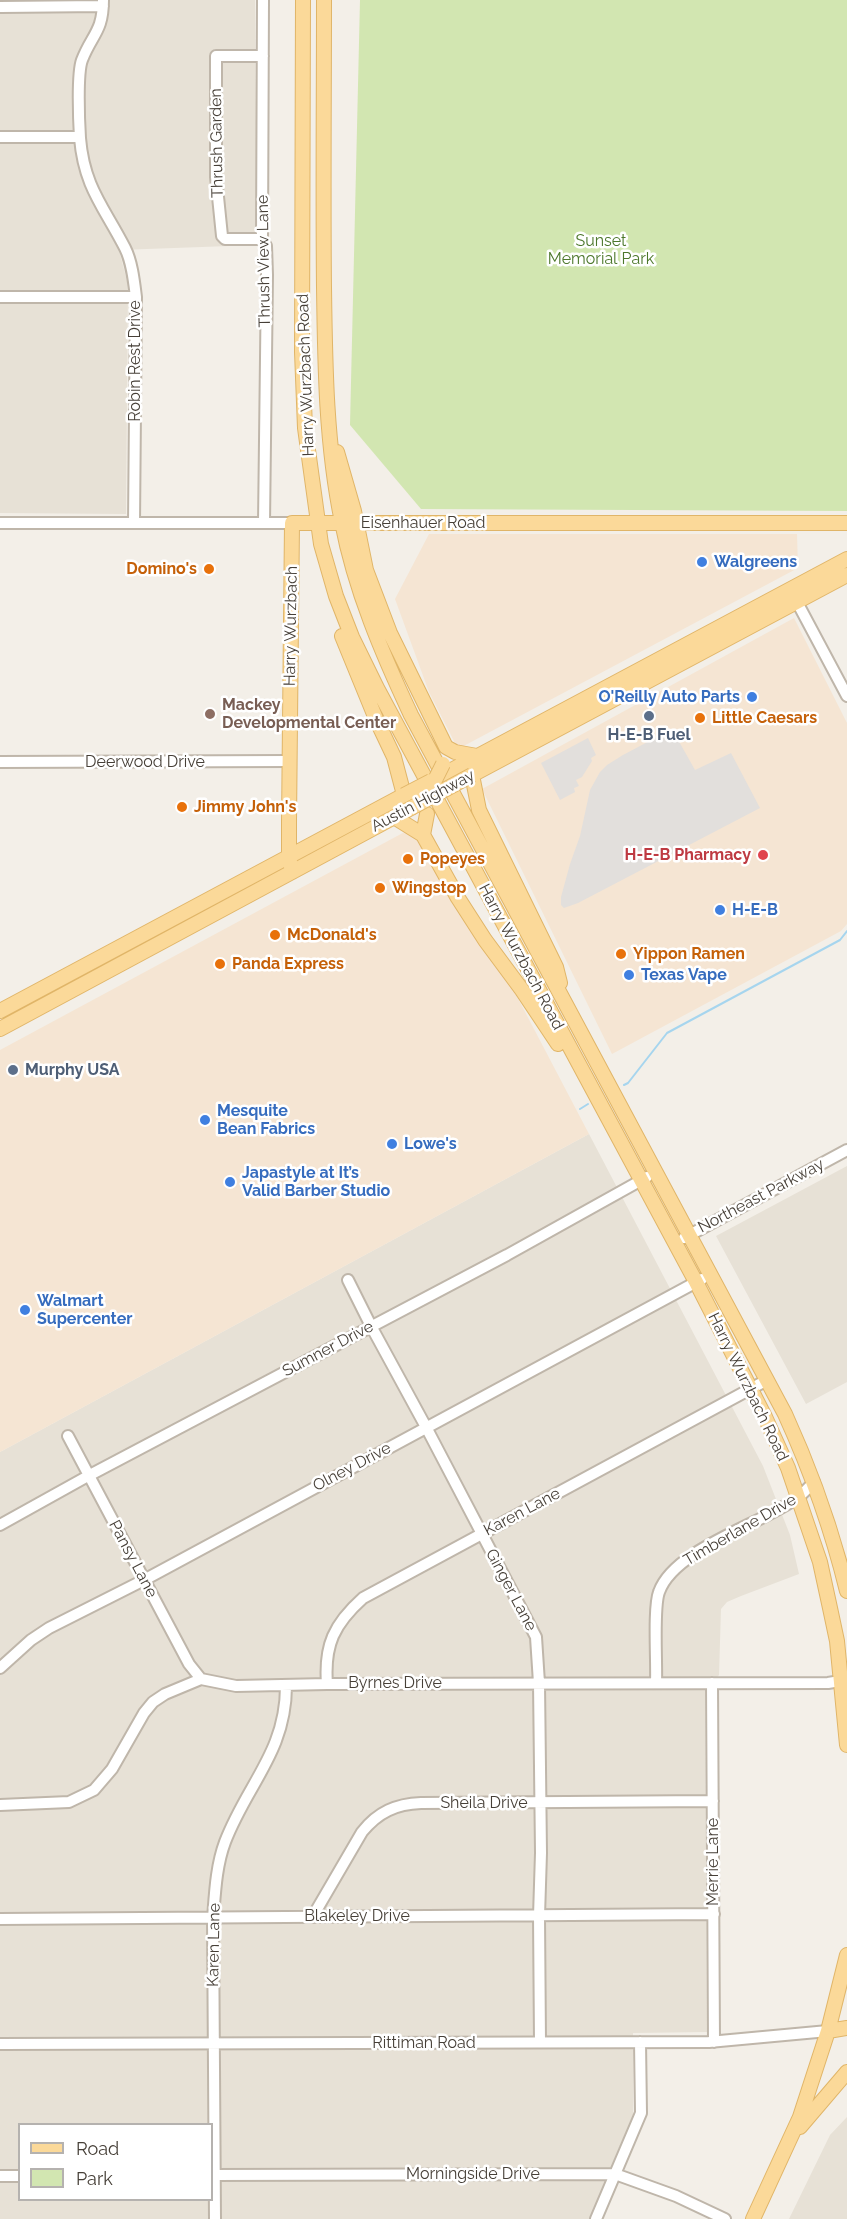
<!DOCTYPE html>
<html>
<head>
<meta charset="utf-8">
<style>
	body { margin:0 }
	#map { position:relative; width:847px; height:2219px; overflow:hidden; background:#f3efe8; font-family:Raleway,sans-serif }
	canvas { display:block }
	.legend { position:absolute; left:18px; top:2123px; width:195px; height:78px; box-sizing:border-box; background:#fff; border:2px solid #b5b2af; margin:0; padding:8px 10px; list-style:none; font-size:18px; color:#463f37 }
	.legend li { display:flex; align-items:center; gap:12px; height:30px }
	.legend b { width:30px; border:2px solid #b5b2af }
</style>
</head>
<body>
<div id="map">
<canvas width="847" height="2219"></canvas>
<ul class="legend">
<li><b style="height:8px;background:#fbd999"></b>Road</li>
<li><b style="height:16px;background:#d2e6b1"></b>Park</li>
</ul>
</div>
<script>
const context = document.querySelector('canvas').getContext('2d');
context.lineJoin = 'round';
function fillPath(path, color) {
  context.fillStyle = color;
  context.fill(path, 'evenodd');
}
function stroke(path, color, width, dash) {
  context.strokeStyle = color;
  context.lineWidth = width;
  context.lineCap = dash ? 'butt' : 'round';
  context.setLineDash(dash || []);
  context.stroke(path);
}
function drawText(font, color, halo, rows, align = 'center') {
  context.font = font + ' Raleway,sans-serif';
  context.lineWidth = 5;
  context.setLineDash([]);
  context.textBaseline = 'middle';
  context.strokeStyle = halo;
  context.fillStyle = color;
  for (const [text, x, y, turn = 0] of rows) {
    context.save();
    context.translate(x, y);
    context.rotate((+turn || 0) * Math.PI / 180);
    context.textAlign = isNaN(turn) ? turn : align;
    if (halo) context.strokeText(text, 0, 0);
    context.fillText(text, 0, 0);
    context.restore();
  }
}
fillPath(new Path2D(`
	M0,0H255L257,245L119,250L128,285L126,514L0,513Z
	M589,1134L763,1466L790,1535L799,1574L741,1596L727,1602L721,1609L719,1675L705,1692L707,2032L633,2033V2115L589,2219H0V1452ZM20,2124H212V2200H20Z
	M847,1166V1382L806,1404L716,1236Z
	M847,2117V2219H789L830,2135Z`), '#e7e1d6');
fillPath(new Path2D(`
	M429,534H797L798,568L458,749L429,692L395,599Z
	M794,618L847,723V924L841,931L612,1054L482,789Z
	M425,821L589,1134L0,1452V1050Z`), '#f5e5d3');
fillPath(new Path2D(`
	M360,0H847V511L421,509L350,425Z`), '#d2e6b1');
fillPath(new Path2D(`
	M672,729L695,770L731,753L760,808L578,903L564,908L561,905V897L570,864L580,836L590,790L600,772L607,765L623,755Z
	M588,738L596,755L591,758L592,761L582,777L576,780L579,786L574,788L575,792L560,800L541,763Z`), '#e2dfdc');
stroke(new Path2D(`
	M624,1085L628,1083L667,1033L840,940L847,931
	M580,1109L588,1104`), '#a6d5ee', 2);
const minor = new Path2D(`
	M103,0C103,32 92,34 82,60C77,73 79,122 80,138C84,187 104,207 125,248C132,262 134,281 136,297L134,523
	M263,0L262,239L266,246L267,275L264,523
	M0,7L103,6
	M0,137H80
	M262,239H225L222,236L216,177V56H263
	M0,297H136
	M0,523H292
	M797,602L847,696
	M0,762L290,761
	M684,1238L847,1150
	M348,1280L371,1326L426,1427L536,1637L539,1683L541,1853L539,1916L540,2042
	M68,1436L189,1664L201,1679
	M0,1525L88,1476L507,1255L647,1177
	M0,1668L31,1640L49,1628L144,1580L702,1279
	M656,1683C657,1663 653,1608 659,1592C674,1549 762,1524 797,1498C803,1494 809,1487 814,1482
	M712,1683L714,2042
	M327,1684C324,1645 334,1624 363,1598L767,1380
	M0,1805L69,1802L94,1790L112,1769L144,1713L153,1702L165,1694L201,1679L236,1686L327,1684L828,1683L847,1680
	M313,1916L362,1832C378,1812 396,1804 421,1803L713,1801
	M0,1919L714,1914
	M0,2044L709,2042L828,2031
	M212,2175L615,2174L676,2196L725,2219
	M0,2176H20
	M215,2219L213,1918C215,1893 216,1866 225,1842C247,1784 286,1752 286,1686
	M596,2219L641,2113L640,2042`);
const major = new Path2D(`
	M303,0L302,352L305,428L321,544L336,596L352,637L377,688L696,1282L765,1417L788,1468L820,1562L830,1608L837,1641L847,1745
	M324,0C324,96 323,191 324,287C325,366 326,445 342,522C355,590 382,653 411,715L785,1414C811,1471 832,1530 847,1591
	M337,452L354,511L366,570L390,633L446,747L455,752L477,756
	M446,773L847,559
	M394,817L423,835L458,898L485,940L522,990L558,1044
	M423,835L427,814
	M292,872L289,856V822L292,523H847
	M560,983L556,967L479,810L472,775L847,575
	M0,1011L404,795L394,757L376,719L342,636
	M0,1029L411,808
	M828,2031L847,2028
	M800,2127L847,2072
	M753,2219L800,2117L828,2031L847,1955`);
stroke(minor, '#bfb6aa', 14);
stroke(major, '#e0b568', 16);
stroke(minor, '#fff', 10);
stroke(major, '#fbd999', 14);
const majorBridge = new Path2D(`
	M404,795L431,781
	M419,800L434,782L443,764
	M411,808L472,775`);
stroke(majorBridge, '#e0b568', 16, []);
stroke(majorBridge, '#fbd999', 14);
for (const [x, y, r, color] of [
	[702,562,6,"#3f7fe0"],
	[209,569,6,"#e8710a"],
	[752,697,6,"#3f7fe0"],
	[210,714,6,"#8d6e63"],
	[649,716,6,"#5c6f8a"],
	[700,718,6,"#e8710a"],
	[182,807,6,"#e8710a"],
	[763,855,6,"#e0444e"],
	[408,859,6,"#e8710a"],
	[380,888,6,"#e8710a"],
	[720,910,6,"#3f7fe0"],
	[275,935,6,"#e8710a"],
	[621,954,6,"#e8710a"],
	[220,964,6,"#e8710a"],
	[629,975,6,"#3f7fe0"],
	[13,1070,6,"#5c6f8a"],
	[205,1120,6,"#3f7fe0"],
	[392,1144,6,"#3f7fe0"],
	[230,1182,6,"#3f7fe0"],
	[25,1310,6,"#3f7fe0"]
]) {
  const dot = new Path2D();
  dot.arc(x, y, r, 0, 2 * Math.PI);
  context.fillStyle = color;
  context.fill(dot);
  stroke(dot, '#fff', 2);
}
drawText('16px', '#463f37', '#fff', [
	["Thrush Garden",217,143,-91],
	["Thrush View Lane",264,261,-91],
	["Robin Rest Drive",135,361,-90],
	["Harry Wurzbach Road",306,375,-92],
	["Eisenhauer Road",423,523],
	["Harry Wurzbach",291,626,-89],
	["Deerwood Drive",145,762],
	["Austin Highway",423,801,-28],
	["Harry Wurzbach Road",521,957,62],
	["Northeast Parkway",761,1196,-28],
	["Sumner Drive",328,1349,-28],
	["Harry Wurzbach Road",748,1387,64],
	["Olney Drive",352,1467,-28],
	["Karen Lane",522,1512,-28],
	["Timberlane Drive",740,1530,-30],
	["Pansy Lane",133,1559,62],
	["Ginger Lane",511,1590,62],
	["Byrnes Drive",395,1683],
	["Sheila Drive",484,1803],
	["Merrie Lane",713,1862,-90],
	["Blakeley Drive",357,1916],
	["Karen Lane",214,1945,-89],
	["Rittiman Road",424,2043],
	["Morningside Drive",473,2174]
]);
drawText('16px', '#4c772b', '#fff', [
	["Sunset",601,241],
	["Memorial Park",601,259]
]);
drawText('bold 16px', '#366cbe', '#fff', [
	["Walgreens",714,562],
	["O'Reilly Auto Parts",740,697,"right"],
	["H-E-B",732,910],
	["Texas Vape",641,975],
	["Mesquite",217,1111],
	["Bean Fabrics",217,1129],
	["Lowe's",404,1144],
	["Japastyle at It’s",242,1173],
	["Valid Barber Studio",242,1191],
	["Walmart",37,1301],
	["Supercenter",37,1319]
], 'left');
drawText('bold 16px', '#c56008', '#fff', [
	["Domino's",197,569,"right"],
	["Little Caesars",712,718],
	["Jimmy John's",194,807],
	["Popeyes",420,859],
	["Wingstop",392,888],
	["McDonald's",287,935],
	["Yippon Ramen",633,954],
	["Panda Express",232,964]
], 'left');
drawText('bold 16px', '#785e54', '#fff', [
	["Mackey",222,705],
	["Developmental Center",222,723]
], 'left');
drawText('bold 16px', '#4e5e75', '#fff', [
	["H-E-B Fuel",649,735],
	["Murphy USA",25,1070,"left"]
]);
drawText('bold 16px', '#be3a42', '#fff', [
	["H-E-B Pharmacy",751,855]
], 'right');
</script>
</body>
</html>
